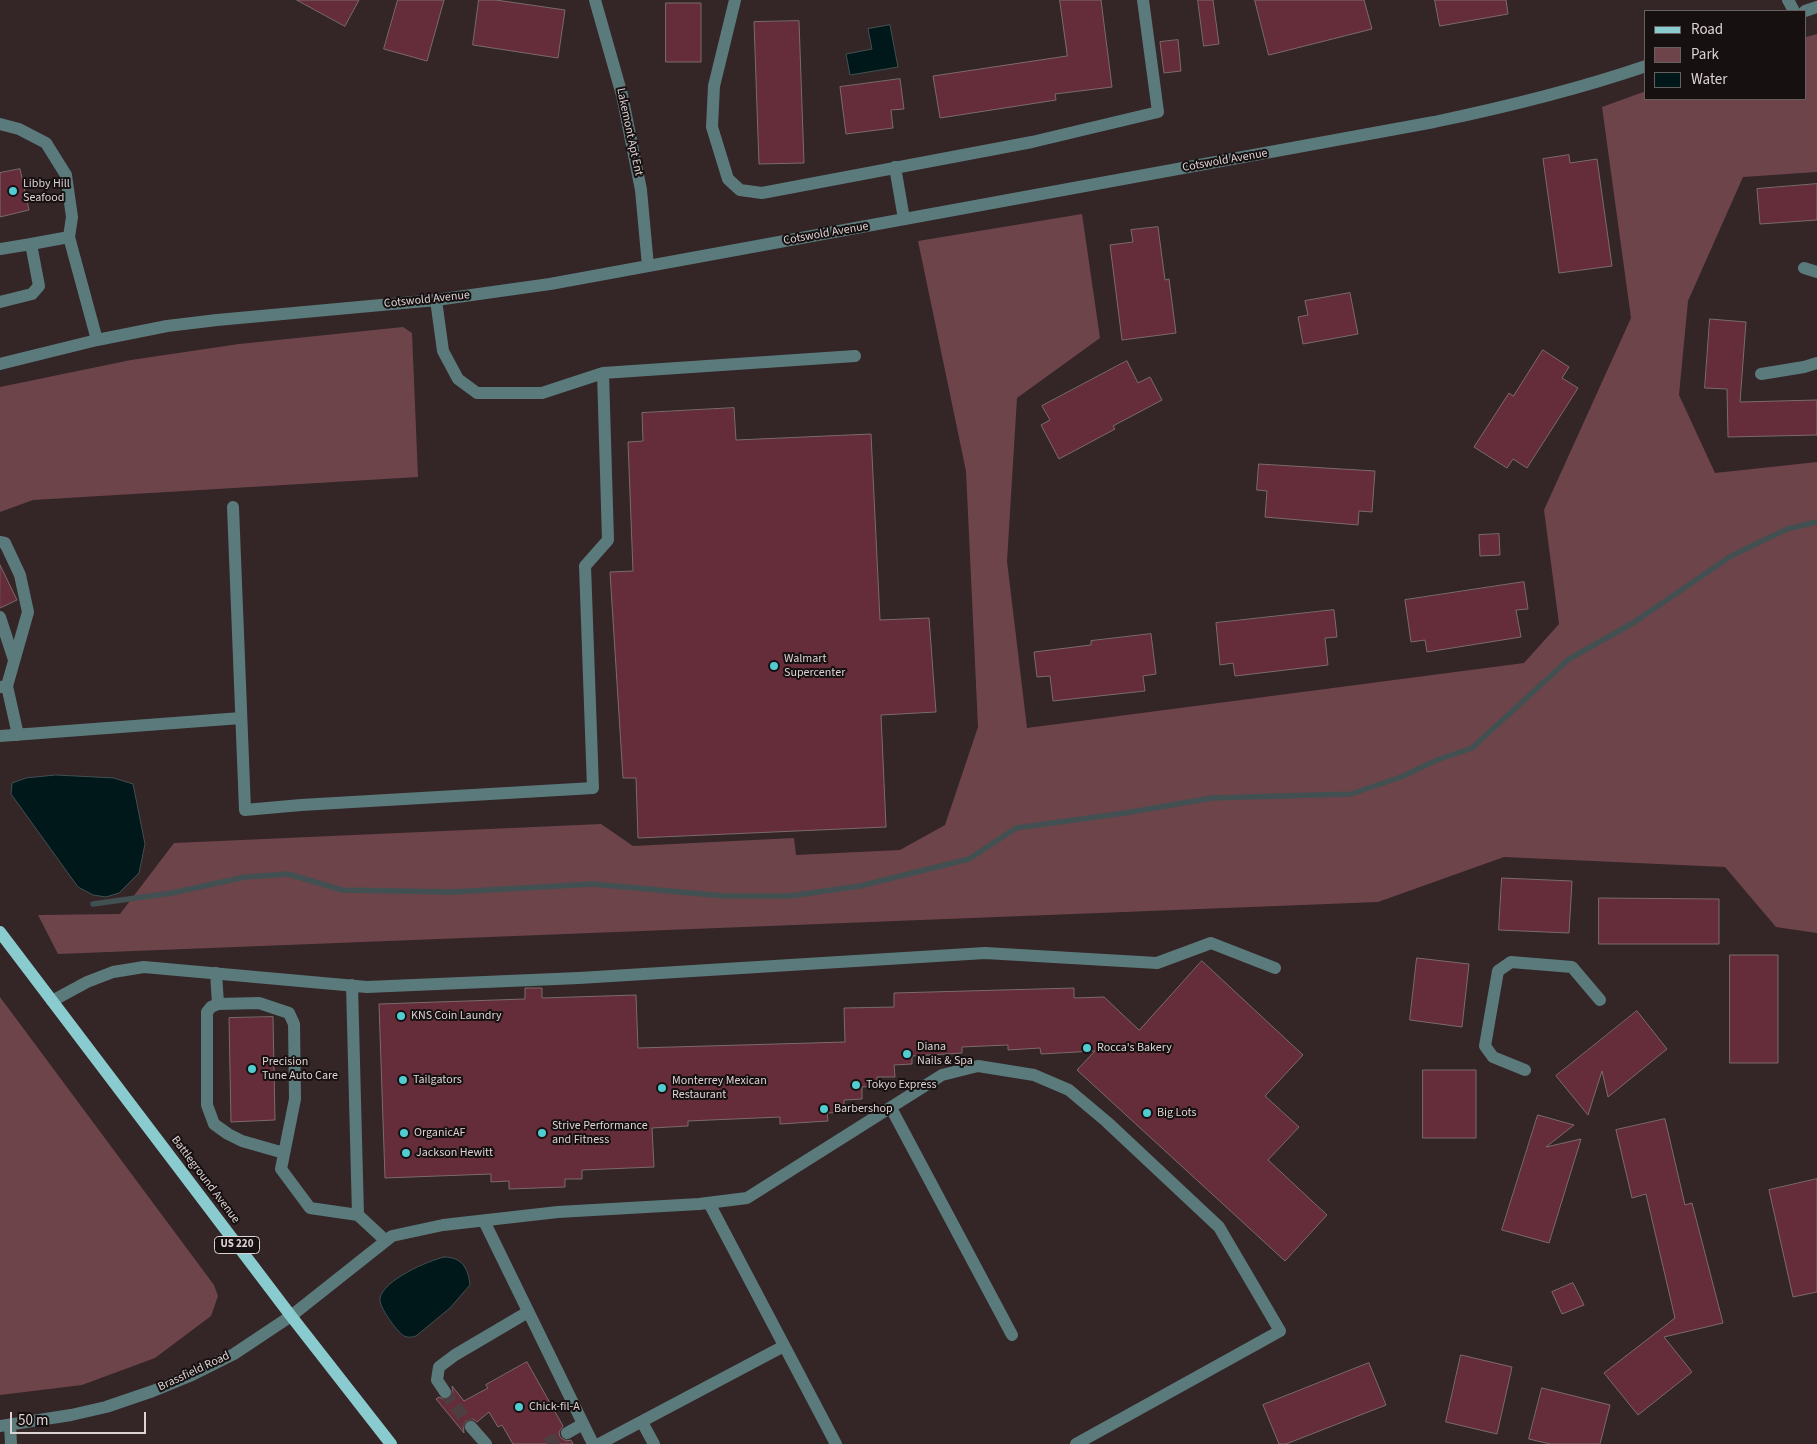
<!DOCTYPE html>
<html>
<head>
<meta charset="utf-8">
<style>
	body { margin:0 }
	#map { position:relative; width:1817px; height:1444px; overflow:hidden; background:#342527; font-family:"Source Sans 3",sans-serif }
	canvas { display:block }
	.legend { position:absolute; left:1644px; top:10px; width:162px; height:90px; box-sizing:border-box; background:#171011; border:1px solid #665e5f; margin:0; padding:6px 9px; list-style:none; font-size:15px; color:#ddd3d4 }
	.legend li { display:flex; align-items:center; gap:10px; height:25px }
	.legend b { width:25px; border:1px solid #665e5f }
	.scale { position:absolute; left:10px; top:1412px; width:136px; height:22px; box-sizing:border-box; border:2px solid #ddd3d4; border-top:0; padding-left:6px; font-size:15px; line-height:18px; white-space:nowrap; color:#ddd3d4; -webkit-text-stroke:4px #171011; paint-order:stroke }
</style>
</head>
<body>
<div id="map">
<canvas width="1817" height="1444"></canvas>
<ul class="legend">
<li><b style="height:6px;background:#89cbce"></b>Road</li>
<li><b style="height:14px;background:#6e444b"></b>Park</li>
<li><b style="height:14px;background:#001819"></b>Water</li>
</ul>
<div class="scale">50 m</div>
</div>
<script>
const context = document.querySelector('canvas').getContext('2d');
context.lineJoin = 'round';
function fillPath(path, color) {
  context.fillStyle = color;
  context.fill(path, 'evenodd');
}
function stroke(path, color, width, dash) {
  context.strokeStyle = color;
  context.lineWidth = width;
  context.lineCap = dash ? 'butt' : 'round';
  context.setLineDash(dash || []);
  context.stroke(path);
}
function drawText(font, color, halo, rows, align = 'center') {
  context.font = font + ' "Source Sans 3",sans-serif';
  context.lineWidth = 4;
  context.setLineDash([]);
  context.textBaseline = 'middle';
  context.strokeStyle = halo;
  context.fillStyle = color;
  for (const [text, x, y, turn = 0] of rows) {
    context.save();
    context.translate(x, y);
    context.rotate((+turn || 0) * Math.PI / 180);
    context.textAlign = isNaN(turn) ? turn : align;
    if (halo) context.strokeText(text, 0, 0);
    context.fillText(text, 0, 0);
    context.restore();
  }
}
fillPath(new Path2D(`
	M1817,34V172L1743,177L1688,301L1679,395L1715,473L1817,462V933L1776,927L1725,867L1504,857L1378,902L58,954L38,915L120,914L174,843L601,824L633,846L794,838L796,855L900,850L945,825L978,727L966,471L918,241L1082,214L1100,338L1017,398L1007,561L1027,728L1524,663L1559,624L1544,510L1631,318L1602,107L1646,91V99H1806V37Z
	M403,327L412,333L418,477L33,500L0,512V387L131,360L239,344Z
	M0,997L214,1285L218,1296L211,1316L155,1358L82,1385L0,1395Z`), '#6e444b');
const water = new Path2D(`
	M890,25L898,67L850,75L846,54L872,49L868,29Z
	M56,775L114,778L133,784L145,844L139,873L119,893L106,897L93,895L78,887L11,794L12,783L26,778Z
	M444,1257C463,1257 468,1269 470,1285L450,1308L416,1336C412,1337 409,1338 404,1336C397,1332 378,1306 380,1298C384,1280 427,1261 444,1257Z`);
fillPath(water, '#001819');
stroke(water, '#425051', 1);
stroke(new Path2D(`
	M93,904L172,893L245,877L288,874L342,890L453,892L593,884L724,896H790L860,886L969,859L1016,828L1125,813L1212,798L1351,794L1401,777L1437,760L1472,748L1569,659L1633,623L1731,556L1787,529L1817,522`), '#425051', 5.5);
const building = new Path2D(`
	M297,0H359L345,26Z
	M398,0H444L427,61L384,49Z
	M479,0H496L565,10L558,58L473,45Z
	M1060,0H1101L1112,87L1055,94L1056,100L940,118L933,76L1067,56Z
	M1198,0H1213L1219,44L1204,46Z
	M1255,0H1364L1372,29L1269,55Z
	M1435,0H1506L1508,14L1440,26Z
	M666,3H701V62H666Z
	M799,21L804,163L759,164L754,22Z
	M1178,40L1181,71L1164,73L1160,42Z
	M900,79L904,109L891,110L893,128L846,134L840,87Z
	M1569,155L1570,163L1597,159L1612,266L1559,273L1543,159Z
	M20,169L29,210L0,217V173Z
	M1817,184V220L1760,224L1757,189Z
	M1158,227L1165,280L1169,279L1176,333L1122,340L1110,245L1133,242L1131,230Z
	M1350,293L1358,334L1303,344L1298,317L1308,315L1305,301Z
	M1710,319L1746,322L1740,402L1817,400V435L1728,437L1727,389L1705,388Z
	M1543,350L1569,367L1562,378L1578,388L1527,468L1513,459L1507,468L1474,447L1509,393L1513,396Z
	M1127,361L1138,383L1150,377L1162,400L1113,426L1115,429L1059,459L1041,425L1050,420L1042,406Z
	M734,408L736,440L871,434L880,620L929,618L936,712L881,715L886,827L638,838L636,778H623L610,572L633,571L628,442L643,441L642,413Z
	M1259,464L1375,471L1372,512L1359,511L1358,525L1265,517L1267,491L1257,490Z
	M1499,534L1500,555L1480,556L1479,535Z
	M0,565L17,600L0,608Z
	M1524,582L1528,609L1516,610L1521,637L1427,652L1425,640L1411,642L1405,600Z
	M1334,610L1337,637L1325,638L1328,665L1235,676L1233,663L1220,665L1216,623Z
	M1151,634L1156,674L1143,676L1145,691L1053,701L1050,676L1037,677L1034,652L1091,645V641Z
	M1502,878L1572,881L1569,933L1499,930Z
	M1599,898L1719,899V944H1599Z
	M1730,955H1778V1063H1730Z
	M1417,958L1469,964L1462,1027L1410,1020Z
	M1202,961L1303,1055L1265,1096L1299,1127L1268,1160L1327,1215L1285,1261L1077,1070L1095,1051L1041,1054L1040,1048L1008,1050V1045L962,1047V1053L912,1056V1064L894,1065L895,1077H877V1086L862,1087V1099L844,1100V1112L827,1113L828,1121L780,1124V1117L688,1121V1126L652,1128L654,1167L582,1170V1179H565V1187L509,1189V1181L491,1182V1174L385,1178L379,1004L525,999V988H542V998L636,995L638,1048L845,1042L844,1008L894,1007V993L1074,988V998L1104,997L1139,1030Z
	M1637,1011L1667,1049L1608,1097L1602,1071L1588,1115L1556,1076Z
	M273,1017L275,1120L231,1122L229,1018Z
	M1423,1070H1476V1138H1423Z
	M1538,1115L1574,1125L1546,1147L1581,1139L1549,1243L1502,1230Z
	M1665,1119L1685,1205L1692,1203L1723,1323L1664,1337L1692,1372L1638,1415L1604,1373L1675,1318L1646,1194L1632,1198L1616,1130Z
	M1817,1179V1292L1793,1297L1769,1190Z
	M1573,1283L1584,1305L1562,1314L1552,1292Z
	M1461,1355L1512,1367L1497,1434L1446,1422Z
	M527,1362L563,1426L559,1432L560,1437L566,1441L571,1440L573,1444H513L502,1425L498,1427L489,1412L477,1422L473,1419L466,1421L463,1425L464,1433L436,1399L439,1397L445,1400L450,1398L453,1392L452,1386L464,1401L488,1388L486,1385Z
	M1369,1363L1386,1405L1286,1444H1279L1263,1405Z
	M1542,1388L1610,1405L1600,1444H1550L1529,1439Z`);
fillPath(building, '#642d39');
stroke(building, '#7c6a6d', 1);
stroke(new Path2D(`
	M445,1392L471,1427
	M547,1444L567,1433`), '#4d3f41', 12, [12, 6]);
stroke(new Path2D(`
	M595,0L622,95L641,190L648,266
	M735,0L714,86L712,127L728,179L740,190L762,193L1032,142L1158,112L1143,0
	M1788,0L1794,11
	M1805,11L1817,7
	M0,124L19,129L46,143L66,175L72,217L69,237L97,340
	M895,167L904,219
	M0,249L31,244
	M1804,268L1817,272
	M0,302L32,294L39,286L31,244L69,237
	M0,364L97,340L167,326L217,320L436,300L550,284L1434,122C1506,107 1576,90 1646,66
	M603,373L855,356
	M1761,374L1804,367L1817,363
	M233,507L245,810L301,805L593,788L585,566L608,540L603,373L542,393H477L458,379L443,351L436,300
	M0,542L5,543L20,575L28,612L7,686
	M0,617L14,660
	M0,687L7,686L18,735
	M0,736L241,718
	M216,973L218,1004L259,1003L289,1013L294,1024L295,1099L281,1169L310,1208L358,1215
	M352,985L358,1215L386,1241
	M52,1001L87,982L113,972L144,967L367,987L579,978L985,953L1157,963L1211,943L1275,968
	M218,1004L211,1007L207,1012V1105L214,1124L228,1134L242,1141L284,1153
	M1525,1070L1493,1057L1485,1046L1498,971L1511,962L1572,967L1600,1000
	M891,1108L1012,1335
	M709,1203L836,1444
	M484,1221L593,1444
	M445,1392L437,1380L439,1367L455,1355L528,1312
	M642,1422L654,1444
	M10,1425L11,1444
	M0,1426L71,1415L106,1407L153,1391L192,1375L234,1354L291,1316L392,1236L443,1225L558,1212L699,1204L747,1198L942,1075L978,1066L1034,1075L1069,1090L1107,1122L1219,1227L1280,1331L1076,1444
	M471,1427L486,1444
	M567,1433L583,1424
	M599,1444L784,1346`), '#5b7a7b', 12);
stroke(new Path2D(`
	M0,932L291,1316L391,1444`), '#89cbce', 12);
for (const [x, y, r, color] of [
	[13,191,5,"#51ccd1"],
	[774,666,5,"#51ccd1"],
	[401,1016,5,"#51ccd1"],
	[1087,1048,5,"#51ccd1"],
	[907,1054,5,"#51ccd1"],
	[252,1069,5,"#51ccd1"],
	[403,1080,5,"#51ccd1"],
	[856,1085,5,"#51ccd1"],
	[662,1088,5,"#51ccd1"],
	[824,1109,5,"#51ccd1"],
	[1147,1113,5,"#51ccd1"],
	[404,1133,5,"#51ccd1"],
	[542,1133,5,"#51ccd1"],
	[406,1153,5,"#51ccd1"],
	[519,1407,5,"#51ccd1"]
]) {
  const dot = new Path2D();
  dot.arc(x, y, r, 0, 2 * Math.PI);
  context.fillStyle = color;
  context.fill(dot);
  stroke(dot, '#171011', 2);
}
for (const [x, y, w] of [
	[237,1245,45]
]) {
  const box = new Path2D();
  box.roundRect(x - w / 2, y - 8.5, w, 17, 4);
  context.fillStyle = '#171011';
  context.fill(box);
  stroke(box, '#ddd3d4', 1);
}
drawText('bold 11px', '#ddd3d4', null, [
	["US 220",237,1245]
]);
drawText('12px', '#ddd3d4', '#171011', [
	["Lakemont Apt Ent",629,132,78],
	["Cotswold Avenue",1225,161,-10],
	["Cotswold Avenue",826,234,-10],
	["Cotswold Avenue",427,300,-6],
	["Battleground Avenue",205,1180,53],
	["Brassfield Road",194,1372,-25]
]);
drawText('12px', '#ddd3d4', '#171011', [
	["Libby Hill",23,184],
	["Seafood",23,198],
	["Walmart",784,659],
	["Supercenter",784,673],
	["KNS Coin Laundry",411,1016],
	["Diana",917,1047],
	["Nails & Spa",917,1061],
	["Rocca's Bakery",1097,1048],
	["Precision",262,1062],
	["Tune Auto Care",262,1076],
	["Tailgators",413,1080],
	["Monterrey Mexican",672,1081],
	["Restaurant",672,1095],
	["Tokyo Express",866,1085],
	["Barbershop",834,1109],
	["Big Lots",1157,1113],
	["Strive Performance",552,1126],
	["and Fitness",552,1140],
	["OrganicAF",414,1133],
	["Jackson Hewitt",416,1153],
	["Chick-fil-A",529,1407]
], 'left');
</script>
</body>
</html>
